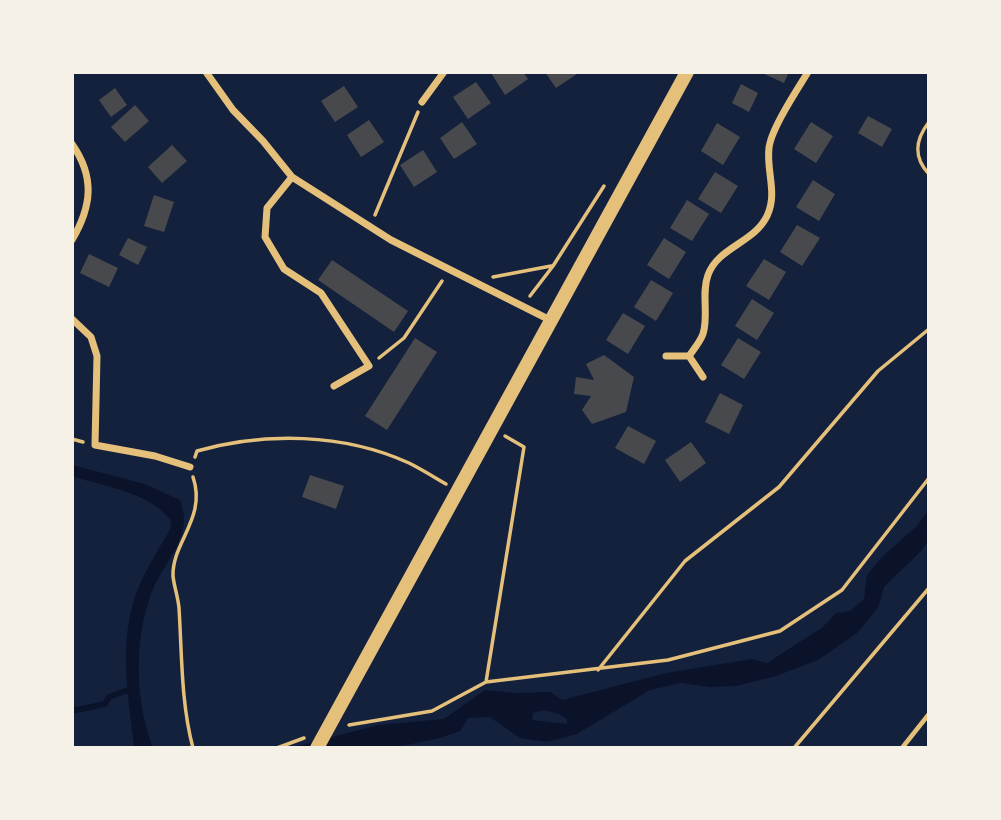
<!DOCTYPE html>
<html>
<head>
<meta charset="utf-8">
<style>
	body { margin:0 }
	#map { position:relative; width:1001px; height:820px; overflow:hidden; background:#14213d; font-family:"PT Serif",serif }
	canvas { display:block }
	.frame { position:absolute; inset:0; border:74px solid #f6f1e7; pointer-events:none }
</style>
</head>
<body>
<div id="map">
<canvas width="1001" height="820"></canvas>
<div class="frame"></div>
</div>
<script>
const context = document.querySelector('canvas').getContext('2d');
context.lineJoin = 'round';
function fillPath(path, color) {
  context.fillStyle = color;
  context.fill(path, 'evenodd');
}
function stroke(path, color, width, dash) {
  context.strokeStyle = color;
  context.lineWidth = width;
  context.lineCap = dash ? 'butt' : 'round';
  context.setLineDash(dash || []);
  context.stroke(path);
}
fillPath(new Path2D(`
	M72,465L145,484L180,500C195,537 164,560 151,594C134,641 135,701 153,748H135L134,746C128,694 118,643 137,591C145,570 159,549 170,529L171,520C150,493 103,486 72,476Z
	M929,509V539L923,549L884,587L878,608L857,633L818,660L776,676L736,686L710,687L681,683L650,690L577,734L547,742L520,738L490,717L468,718L460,731L440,738L393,748H291L378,725L444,719L485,690L515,693L550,692L562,700L666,673L752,659L767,663L823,627L836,613L850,611L864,599L867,575L883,556L917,526ZM544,710L559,714L567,719V724L532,720L533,713Z`), '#0b132b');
stroke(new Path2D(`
	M72,711L105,704L109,697L131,689`), '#0b132b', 6);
fillPath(new Path2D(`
	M493,72H523L528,79L505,95L491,73Z
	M545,72H580L556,88Z
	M760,72H789L784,83Z
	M476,82L491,103L468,119L453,97Z
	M741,84L758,93L749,112L732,103Z
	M344,86L358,107L335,122L321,101Z
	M115,88L127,105L111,117L99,100Z
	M135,105L149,121L125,142L111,127Z
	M868,116L892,129L882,147L858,133Z
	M369,120L384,142L361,157L347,135Z
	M462,122L477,144L454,159L440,138Z
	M811,122L833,136L816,163L794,149Z
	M717,123L740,137L723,165L701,151Z
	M172,145L187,161L162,183L148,167Z
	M423,150L437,172L414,187L400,165Z
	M715,172L738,186L721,213L698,199Z
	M813,180L835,194L819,221L796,207Z
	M154,195L174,202L164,232L144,226Z
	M687,200L709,214L692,241L670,228Z
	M797,225L820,238L802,266L780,252Z
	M128,238L147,247L138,265L119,255Z
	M664,238L686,252L669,279L647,265Z
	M89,254L118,268L109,287L80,273Z
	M764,259L786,272L769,300L746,286Z
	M332,260L408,311L394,332L318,280Z
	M651,280L673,293L656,321L634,307Z
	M752,299L774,313L757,340L735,326Z
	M623,313L645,326L628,354L606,340Z
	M415,338L437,352L387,430L365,416Z
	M738,338L761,352L744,379L721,365Z
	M604,355L634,377L626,412L592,424L582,410L591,396L574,394L576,377L594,380L586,364Z
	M720,393L743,405L729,434L705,422Z
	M628,426L656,441L644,464L615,448Z
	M691,442L706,463L680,482L665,460Z
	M310,475L344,486L336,509L302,497Z`), '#48494c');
stroke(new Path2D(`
	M929,122C915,140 913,157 929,174
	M375,215L418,112
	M493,277L551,266
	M530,296L553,266L604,186
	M379,358L404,338L442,281
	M72,439L83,442
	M195,457L197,451C265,432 343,433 409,463C421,469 434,477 446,484
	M598,670L685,561L779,487L878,371L929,329
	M486,682L524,447L505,436
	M349,725L432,711L486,682L668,660L780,631L842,590L929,478
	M193,748C181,703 182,655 179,608C178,597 174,586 173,576C172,542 207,518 193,477
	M277,748L304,738
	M794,748L929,588`), '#e5c07b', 3.5);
stroke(new Path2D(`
	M902,748L929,714`), '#e5c07b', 4.5);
stroke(new Path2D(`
	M206,72L233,110L263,141L292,177L391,240L550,320
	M422,102L444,72
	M72,144C95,177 92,206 72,240
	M292,177L267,208L265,237L284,269L321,293L369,366L334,386
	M72,319L91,337L97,356L95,445L155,456L190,467
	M666,356H689C694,349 700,342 703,334C709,315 701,294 708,275C718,247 754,243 767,216C778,193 766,171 769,148C771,129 797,90 808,72
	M689,356L703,377`), '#e5c07b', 7);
stroke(new Path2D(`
	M317,748L687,72`), '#e5c07b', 14);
</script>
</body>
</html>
